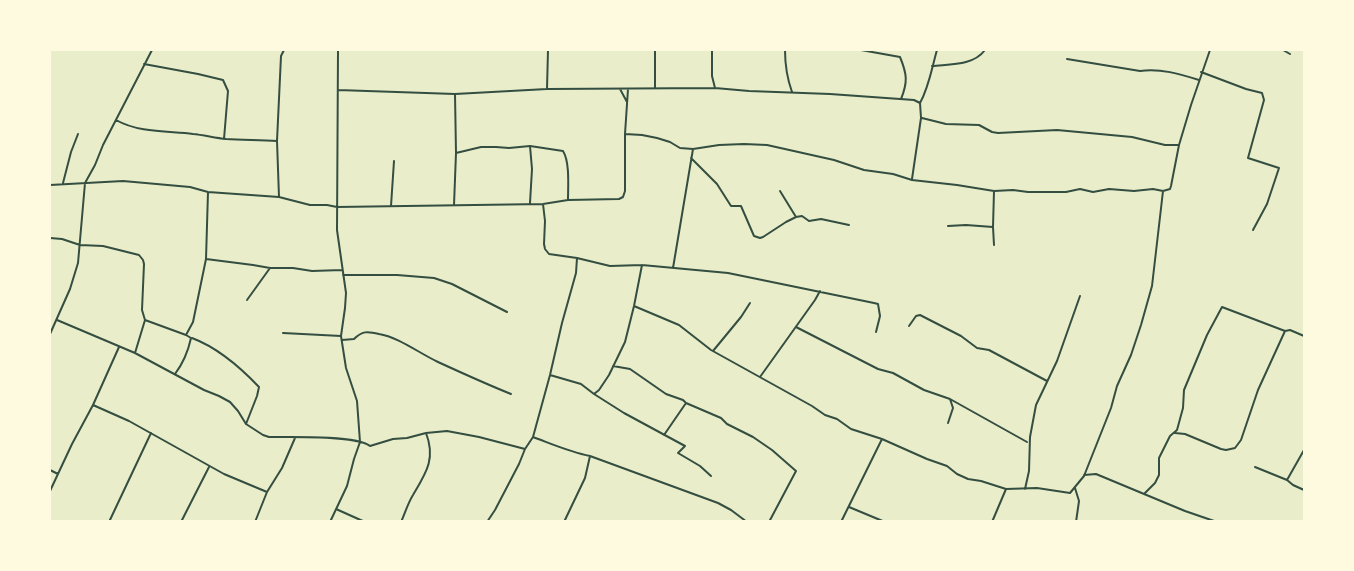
<!DOCTYPE html>
<html>
<head>
<meta charset="utf-8">
<style>
	body { margin:0 }
	#map { position:relative; width:1354px; height:571px; overflow:hidden; background:#e9edc9; font-family:Raleway,sans-serif }
	canvas { display:block }
	.frame { position:absolute; inset:0; border:51px solid #fefae0; pointer-events:none }
</style>
</head>
<body>
<div id="map">
<canvas width="1354" height="571"></canvas>
<div class="frame"></div>
</div>
<script>
const context = document.querySelector('canvas').getContext('2d');
context.lineJoin = 'round';
function stroke(path, color, width, dash) {
  context.strokeStyle = color;
  context.lineWidth = width;
  context.lineCap = dash ? 'butt' : 'round';
  context.setLineDash(dash || []);
  context.stroke(path);
}
stroke(new Path2D(`
	M655,50V88
	M712,50V76L715,88
	M785,50C785,64 787,78 792,92
	M861,50L900,57C907,74 908,82 901,99
	M1283,50L1290,54
	M1067,59L1140,71C1160,68 1180,74 1199,80
	M144,64L198,74L223,80L228,91L224,139
	M932,66C950,64 973,66 985,50
	M1201,72L1246,89L1262,93L1264,100L1248,158L1279,168L1267,204L1253,230
	M547,89L548,50
	M620,89L627,102
	M338,90L455,94L547,89L715,88L749,91L830,94L914,100L920,103L921,118L912,179
	M920,103C929,87 932,67 937,50
	M922,118L946,124L979,125L992,132L998,133L1057,130L1132,137L1165,145H1179
	M116,120C139,133 168,131 193,134C204,135 215,138 226,139C243,140 260,140 277,141
	M625,134L642,135L657,138L670,142L680,148L693,149L719,145L744,144L767,145L834,160L864,170L893,174L912,180L957,185L994,191L1013,190L1028,192H1066L1080,189L1093,192L1109,189L1134,191L1153,189L1163,191L1170,189L1171,186L1179,145L1191,105L1210,50
	M530,146L532,169L530,203
	M456,153L481,147H496L509,148L530,146L563,151C570,162 568,187 568,200
	M691,158L717,184L731,206H741L754,236L760,238L763,237L786,222L796,217L802,216L809,221L821,219L849,225
	M63,183L71,152L78,134
	M50,185L123,181L190,187L208,192L279,197L310,205H327L337,207L543,204L568,200L619,199L623,197L625,191V134L628,89
	M780,191L796,217
	M279,197L277,141L281,56L284,50
	M543,204L545,221L544,244L545,249L549,254L577,258L610,266L642,265L728,273L874,303L878,304L880,316L876,332
	M454,205L456,153L455,94
	M391,206L394,161
	M948,226L966,225L993,227
	M50,238L62,239L80,245L103,246L139,255L143,260L144,264L142,310L145,320L186,335
	M994,245L993,227L994,191
	M206,259L253,265L270,268H293L312,271L342,270
	M673,268L693,149
	M343,275H397L434,278L452,284L507,312
	M247,300L270,268
	M634,306L679,325L711,350L812,406L825,415L837,419L851,429L882,439L927,459L947,466L957,474L968,479L981,481L1006,489L1037,488L1070,493L1084,476L1111,408L1117,386L1131,355L1141,325L1152,286L1163,191
	M57,320L135,353L204,390L219,396L230,402L238,411L246,424L263,435L269,437C289,437 357,435 370,446L393,439L407,438L426,433L447,431L479,437L525,449
	M909,326L916,316L920,315L961,336L977,348L989,350L1047,381
	M796,327L878,369L893,373L924,390L950,399L1027,442
	M283,333L341,336
	M50,334L70,289L78,263L85,183L95,165L103,145L152,50
	M192,338C216,347 241,368 259,387L257,396L246,424
	M342,340L354,339C362,331 367,331 379,334C398,337 419,353 438,362C462,373 486,384 511,394
	M713,351L741,317L750,303
	M135,353L145,320
	M613,366L630,369L666,394L683,400L686,403L721,418L727,424L753,437L772,450L796,471L769,522
	M175,374C184,362 188,352 191,338L186,335L193,322L206,259L208,192
	M550,375L581,384L594,394L599,390L609,375L625,342L634,306L642,265
	M760,377L815,300L820,291
	M594,394L624,413L685,446L678,453L700,466L711,476
	M93,405L129,421L224,474L267,492
	M948,423L953,408L950,399
	M1175,433L1185,434L1221,449L1226,450L1235,448L1241,440L1258,390L1285,331L1290,330L1304,336
	M664,435L686,403
	M533,437C552,444 570,452 590,456L718,503L731,510L747,522
	M1255,467L1287,480L1293,485L1304,490
	M50,470L58,474
	M1084,475L1096,474L1185,511L1217,522
	M1287,480L1304,450
	M1075,488L1079,501L1076,522
	M1025,489L1029,471L1030,437L1036,405L1057,361L1080,296
	M50,491L72,444L93,405L119,347
	M1144,494L1155,483L1159,475V458L1170,436L1177,430L1183,408L1184,390L1207,335L1222,307L1285,331
	M849,507L885,522
	M336,509L365,522
	M109,522L151,433
	M181,522L209,467
	M255,522L267,492L282,468L295,438
	M330,522L347,486L354,459L360,442L357,401L346,368L341,336L345,308L346,293L337,230L338,50
	M401,522C405,513 408,503 413,495C426,473 436,459 426,433
	M487,522L495,510L519,464L525,449L533,437L550,375L562,323L576,273L577,258
	M564,522L585,478L590,456
	M841,522L882,439
	M992,522L1006,489`), '#344e41', 2);
</script>
</body>
</html>
